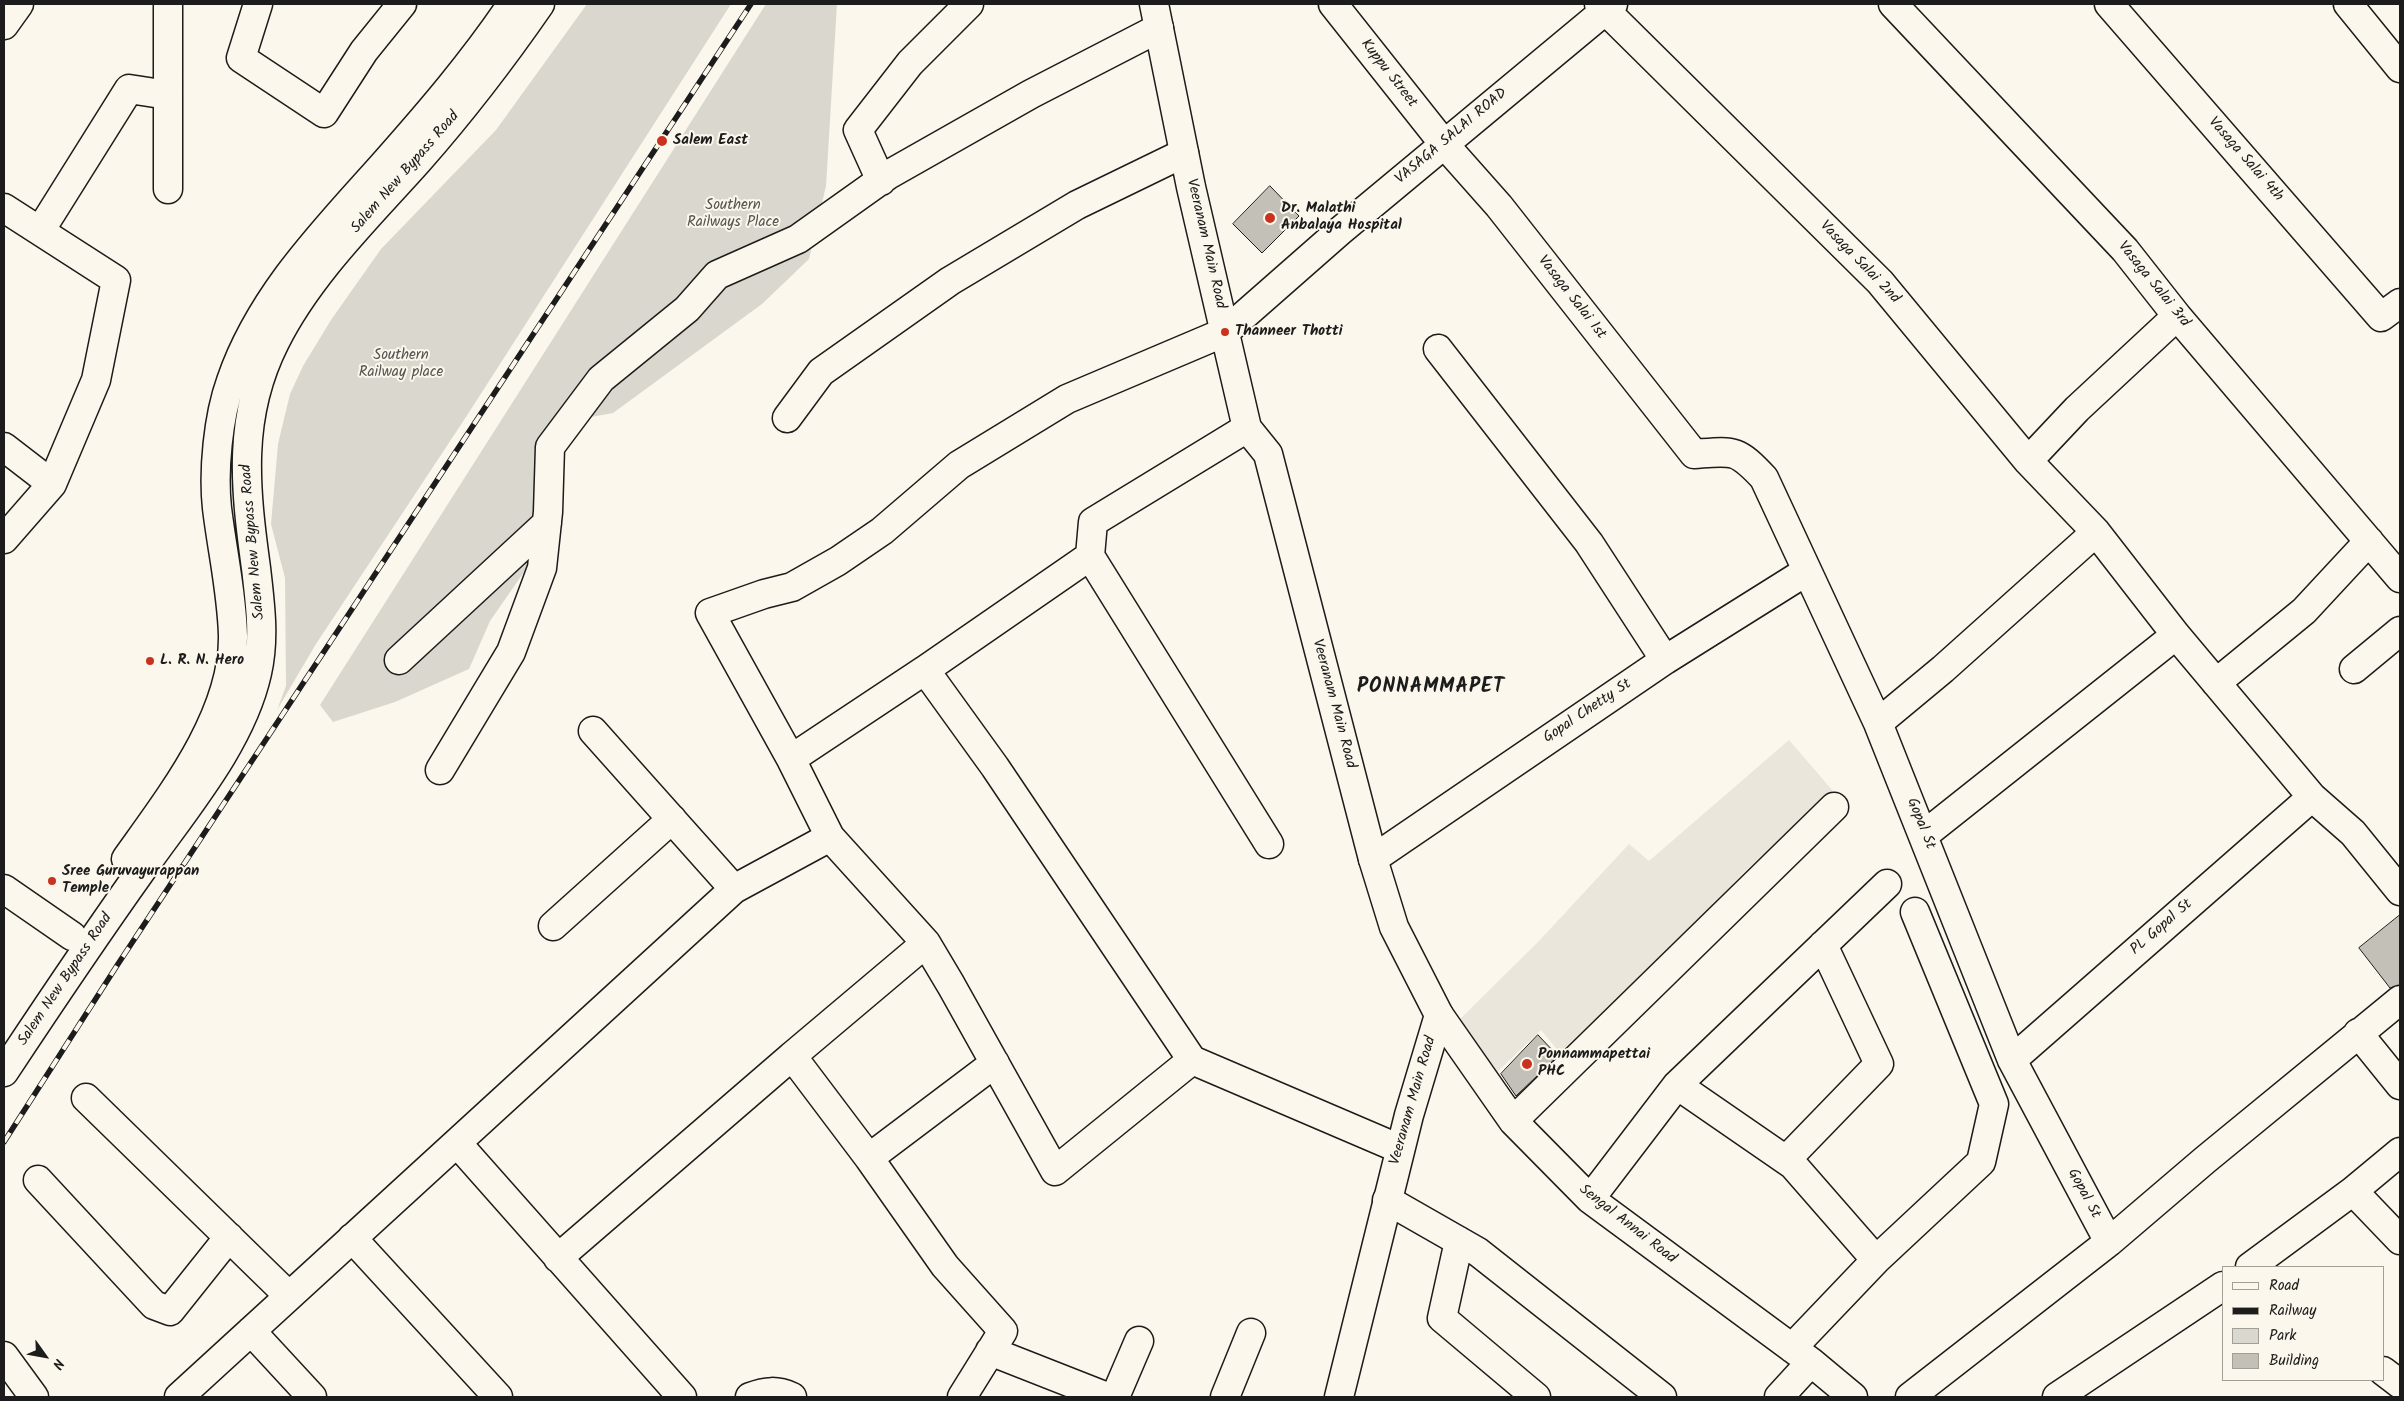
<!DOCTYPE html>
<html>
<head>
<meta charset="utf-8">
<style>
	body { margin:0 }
	#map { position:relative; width:2404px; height:1401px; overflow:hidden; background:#fbf7ec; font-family:Kalam,sans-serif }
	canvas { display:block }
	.frame { position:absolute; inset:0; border:5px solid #1c1c1c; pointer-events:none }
	.legend { position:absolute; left:2222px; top:1266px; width:162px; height:115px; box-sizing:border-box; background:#fbf7ec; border:1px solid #a29f99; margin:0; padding:6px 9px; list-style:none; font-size:15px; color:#1c1c1c }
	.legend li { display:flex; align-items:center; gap:10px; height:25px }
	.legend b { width:25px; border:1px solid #a29f99 }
	.north { position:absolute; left:20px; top:1331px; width:50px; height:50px; -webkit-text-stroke:4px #fbf7ec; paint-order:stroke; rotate:122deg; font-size:14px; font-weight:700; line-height:20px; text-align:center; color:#1c1c1c }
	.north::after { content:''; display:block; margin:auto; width:18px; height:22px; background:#1c1c1c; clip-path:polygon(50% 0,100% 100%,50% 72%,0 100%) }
</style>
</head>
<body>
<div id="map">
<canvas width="2404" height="1401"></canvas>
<div class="frame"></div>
<ul class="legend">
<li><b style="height:6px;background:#fbf7ec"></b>Road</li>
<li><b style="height:6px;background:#1c1c1c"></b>Railway</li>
<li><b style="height:14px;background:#dad7ce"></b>Park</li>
<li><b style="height:14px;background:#c3c0b8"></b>Building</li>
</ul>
<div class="north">N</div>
</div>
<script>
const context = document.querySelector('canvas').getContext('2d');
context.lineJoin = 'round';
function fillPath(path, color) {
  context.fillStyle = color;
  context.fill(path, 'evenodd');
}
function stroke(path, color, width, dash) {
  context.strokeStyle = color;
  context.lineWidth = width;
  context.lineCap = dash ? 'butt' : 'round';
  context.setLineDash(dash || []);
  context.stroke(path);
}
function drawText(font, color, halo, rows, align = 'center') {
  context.font = font + ' Kalam,sans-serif';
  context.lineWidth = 4;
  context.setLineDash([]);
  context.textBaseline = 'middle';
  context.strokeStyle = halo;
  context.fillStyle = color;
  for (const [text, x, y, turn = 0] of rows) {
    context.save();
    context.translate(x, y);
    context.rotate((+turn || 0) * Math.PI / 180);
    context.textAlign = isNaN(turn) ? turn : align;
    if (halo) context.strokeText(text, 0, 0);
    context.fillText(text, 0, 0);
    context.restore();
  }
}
fillPath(new Path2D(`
	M1789,740L1833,791L1743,873L1623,1000L1560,1053L1541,1030L1496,1073L1454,1025L1539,941L1629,844L1649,861Z`), '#eae6dc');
fillPath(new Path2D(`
	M587,4H731L466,417L316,644L277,710L286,686L285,578L271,524L278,444L290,394L303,366L331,320L381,249L496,130Z
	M766,4H837L826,186L809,259L762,304L613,413L558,423L531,562L490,621L469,669L395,702L333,722L320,705Z`), '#dad7ce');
const building = new Path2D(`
	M1270,186L1299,216L1262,253L1233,224Z
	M2400,915V985L2390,988L2359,948Z
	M1538,1035L1558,1056L1516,1096L1501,1074Z`);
fillPath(building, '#c3c0b8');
stroke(building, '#1c1c1c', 1);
const minor = new Path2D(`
	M168,4V189
	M258,4L241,58L324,113L364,51L402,4
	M1333,4L1444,144L1499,206L1694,454C1733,451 1736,448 1764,478L1878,723L2012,1060L2109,1242
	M1599,4L1880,282L2028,461L2096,532L2176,635L2312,797L2353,833L2400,891
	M1893,4L2125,250L2177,316L2400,578
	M2109,4L2381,317L2400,303
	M2348,4L2400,68
	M4,25L19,4
	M881,181L858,130L910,63L969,4
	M4,208L116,280L96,380L52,484
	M40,231L129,89L168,95
	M1438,349L1589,543L1665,660
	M787,418L821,372L950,281L1077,205L1184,153
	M1247,428L1093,522L1090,556L1269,844
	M4,447L52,484L4,539
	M2028,461L2077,409L2177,316
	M1090,556L925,670L995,767L1192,1060
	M399,660L547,523
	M2354,669L2400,631
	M2216,683L2304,611L2369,541
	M1878,723L1943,669L2096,532
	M593,731L734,889
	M791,759L710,613L764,594L792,587L838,561L882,531L959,465L1067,399L1225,332L1340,231L1613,4
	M440,770L511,652L542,568L548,512L550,447L601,379L687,309L717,275L798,239L888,175L1031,94L1159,28
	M1924,835L2176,635
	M830,837L926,943L951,985L1055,1171L1192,1060L1400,1149
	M1373,859L1665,660L1807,571
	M4,889L72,936
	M553,926L672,819
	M1439,1015L1513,1121L1590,1199L1811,1362L1853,1397
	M2358,1033L2400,1085
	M792,1056L926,943
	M2012,1060L2312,797
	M1677,1085L1793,1165L1876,1260
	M86,1098L289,1296
	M1513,1121L1834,807
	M457,1143L682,1397
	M869,1158L995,1063
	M1786,1160L1879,1064L1823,945
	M38,1180L154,1305L170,1311L229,1237
	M2353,1191L2400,1152
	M1590,1199L1677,1085L1887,884
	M1387,1200L1478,1252L1662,1397
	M352,1238L498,1397
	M1459,1241L1442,1318L1536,1397
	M558,1258L792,1056L869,1158L945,1266L1003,1331L962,1397
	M2250,1267L2353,1191L2400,1240
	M251,1331L312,1397
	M1792,1348L1876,1260L1981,1162L1994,1104L1915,912
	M990,1351L1107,1397
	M4,1356L34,1397
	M2383,1371L2400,1384
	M179,1397L734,889L830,837L791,759L925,670
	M750,1397C766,1391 777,1390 792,1397
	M1115,1397L1139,1341
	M1225,1397L1251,1333
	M1779,1397L1811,1362
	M1910,1397L2109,1242L2205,1160L2400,1000
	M2057,1397L2223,1286`);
const major = new Path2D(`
	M1154,4L1191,187L1247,428L1268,454L1373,859L1394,927L1439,1015L1409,1115L1339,1397
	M126,859C170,797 234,716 233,636C232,593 222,550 217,508C213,471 218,417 231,381C260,296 324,231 383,165C429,113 473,62 512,4
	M4,1072C49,1004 94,937 141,871C182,812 241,745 257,673C265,638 260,603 256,568C245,488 237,417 275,342C309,274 368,217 418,161C462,111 502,59 540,4`);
stroke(minor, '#1c1c1c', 31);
stroke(major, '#1c1c1c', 31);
stroke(minor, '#fbf7ec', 28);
stroke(major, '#fbf7ec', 28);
const rail = new Path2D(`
	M4,1142L118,964L751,4`);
stroke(rail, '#1c1c1c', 5.5);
stroke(rail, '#fbf7ec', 4, [11]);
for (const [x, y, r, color] of [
	[662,141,6,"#c8321e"],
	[1270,218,6,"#c8321e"],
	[1225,332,5,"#c8321e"],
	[150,661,5,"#c8321e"],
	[52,881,5,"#c8321e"],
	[1527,1064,6,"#c8321e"]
]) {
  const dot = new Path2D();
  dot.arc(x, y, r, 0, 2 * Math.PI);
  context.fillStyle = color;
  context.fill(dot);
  stroke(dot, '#fbf7ec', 2);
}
drawText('15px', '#1c1c1c', '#fbf7ec', [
	["Kuppu Street",1388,74,52],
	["VASAGA SALAI ROAD",1452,137,-40],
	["Vasaga Salai 4th",2245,160,49],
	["Salem New Bypass Road",406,173,-49],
	["Veeranam Main Road",1205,244,77],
	["Vasaga Salai 2nd",1859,263,46],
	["Vasaga Salai 3rd",2153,285,51],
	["Vasaga Salai 1st",1571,298,52],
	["Salem New Bypass Road",254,542,-95],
	["Veeranam Main Road",1333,704,75],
	["Gopal Chetty St",1588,712,-34],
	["Gopal St",1920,824,68],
	["PL Gopal St",2162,928,-41],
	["Salem New Bypass Road",66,980,-56],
	["Veeranam Main Road",1414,1101,-74],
	["Gopal St",2083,1194,62],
	["Sengal Annai Road",1627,1225,38]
]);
drawText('bold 15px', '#1c1c1c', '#fbf7ec', [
	["Salem East",673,141],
	["Dr. Malathi",1281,209],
	["Anbalaya Hospital",1281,226],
	["Thanneer Thotti",1235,332],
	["L. R. N. Hero",160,661],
	["Sree Guruvayurappan",62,872],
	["Temple",62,889],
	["Ponnammapettai",1538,1055],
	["PHC",1538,1072]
], 'left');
drawText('15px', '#555451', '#fbf7ec', [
	["Southern",733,206],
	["Railways Place",733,223],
	["Southern",401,356],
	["Railway place",401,373]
]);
context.letterSpacing = '1px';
drawText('bold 20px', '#1c1c1c', '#fbf7ec', [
	["PONNAMMAPET",1431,689]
]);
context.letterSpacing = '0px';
</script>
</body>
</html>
